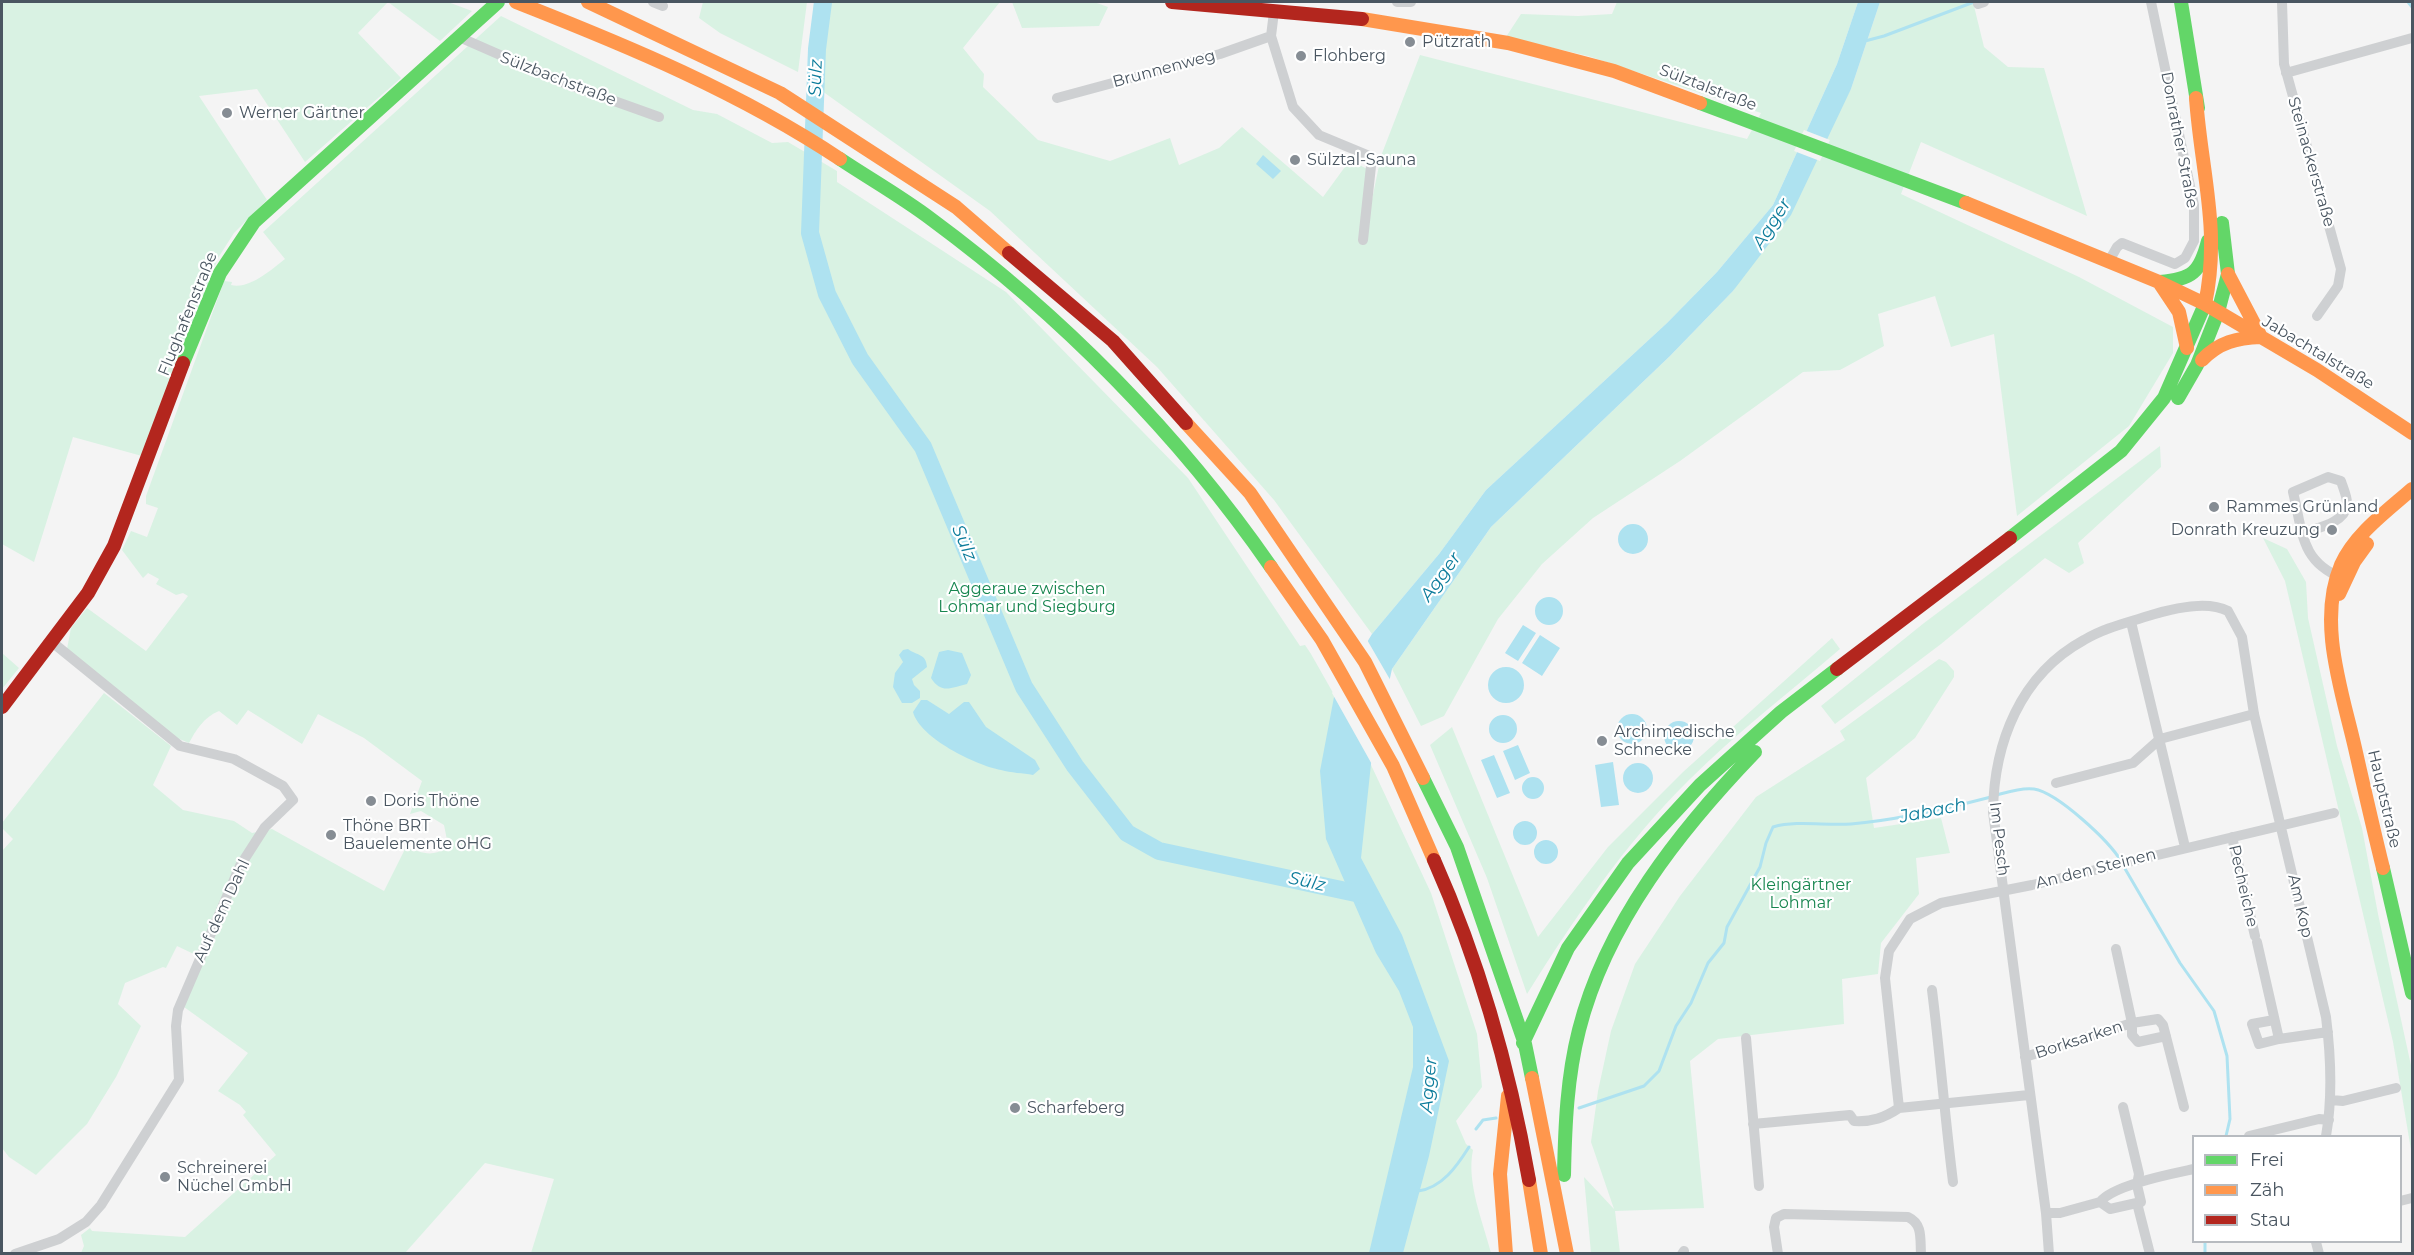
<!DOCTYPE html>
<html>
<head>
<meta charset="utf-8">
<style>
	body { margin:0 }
	#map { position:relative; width:2414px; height:1255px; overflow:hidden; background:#f4f4f4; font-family:Montserrat,sans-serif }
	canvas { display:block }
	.frame { position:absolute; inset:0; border:3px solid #4a5661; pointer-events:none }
	.legend { position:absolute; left:2192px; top:1135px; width:210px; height:108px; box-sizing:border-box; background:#fff; border:2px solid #b7bbc0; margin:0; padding:8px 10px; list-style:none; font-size:18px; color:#4a5661 }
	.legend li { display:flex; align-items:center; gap:12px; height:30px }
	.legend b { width:30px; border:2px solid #b7bbc0 }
</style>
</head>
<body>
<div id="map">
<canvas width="2414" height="1255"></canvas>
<div class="frame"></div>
<ul class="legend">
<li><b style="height:8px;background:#63d668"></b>Frei</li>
<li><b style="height:8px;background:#ff974d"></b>Zäh</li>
<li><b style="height:8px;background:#b3261e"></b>Stau</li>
</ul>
</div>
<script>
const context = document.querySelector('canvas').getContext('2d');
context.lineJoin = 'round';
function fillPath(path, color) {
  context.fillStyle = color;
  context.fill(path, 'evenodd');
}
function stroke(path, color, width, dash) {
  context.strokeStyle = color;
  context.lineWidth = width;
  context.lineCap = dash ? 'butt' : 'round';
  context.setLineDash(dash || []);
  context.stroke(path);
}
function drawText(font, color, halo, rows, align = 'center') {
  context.font = font + ' Montserrat,sans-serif';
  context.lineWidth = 4.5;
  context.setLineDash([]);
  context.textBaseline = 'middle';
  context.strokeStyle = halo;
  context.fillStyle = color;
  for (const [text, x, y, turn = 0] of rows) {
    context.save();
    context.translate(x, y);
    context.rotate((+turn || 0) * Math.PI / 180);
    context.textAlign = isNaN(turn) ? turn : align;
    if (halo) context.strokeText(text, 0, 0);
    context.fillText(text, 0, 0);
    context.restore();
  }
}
fillPath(new Path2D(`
	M2,2H448L472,11L440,41L388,2L358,33L401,78L305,162L257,89L199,96L267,200L234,233L218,258L142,456L73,437L34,562L2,544Z
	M703,2H807L798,72L720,33L699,18Z
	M814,2H1000L963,48L984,74L983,87L1038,140L1110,161L1170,138L1179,165L1219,148L1242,127L1323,197L1350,160L1369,170L1365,233L1381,156L1420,55L1747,139L1761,113L1588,56L1506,37L1521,14L1578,16L1612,14L1617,2H1858L1837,64L1773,205L1717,272L1667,323L1486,490L1439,554L1372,634L1274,500L1157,367L990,211L808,81Z
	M1012,2H1094L1108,7L1099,26L1022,28Z
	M1880,2H1973L1984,47L2008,67L2044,68L2087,216L1921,142L1901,194L2079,277L2173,327V353L2129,426L2017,516L1994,334L1951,347L1935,296L1878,314L1884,346L1840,370L1803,372L1680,461L1593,518L1542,564L1498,619L1444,716L1421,726L1392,669L1491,527L1670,356L1733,291L1851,89Z
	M501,16L693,110L717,114L772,143L788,142L837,171V182L1006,292L1188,478L1300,646L1305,645L1311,654L1357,735L1431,893L1477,1034L1482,1087L1456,1121L1466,1144L1473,1150C1466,1182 1483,1222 1491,1253H531L554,1179L485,1163L405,1253H81L84,1246L81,1235L90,1228L92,1231L185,1237L276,1155L243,1115L246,1112L240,1105L218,1091L248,1053L184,1007L200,957L177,946L166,968L163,967L125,983L118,1004L141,1026L116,1077L87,1124L36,1175L9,1157L2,1148V851L13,839L2,828V823L104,693L171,746L153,785L183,810L234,821L252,833L272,829L384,891L406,847C420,852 432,858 445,848L447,840L444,825L421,811L410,814L422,781L364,738L318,714L302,744L248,710L237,725L219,711C204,717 196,730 189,743L177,738L67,649L71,628L87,608L146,651L188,596L183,593L176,595L156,584L159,579L148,573L143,578L122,550L131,531L147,537L158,508L146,504V496L224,281L232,282L231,285C249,290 272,269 285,259L263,232Z
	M2160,446L2161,467L2078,543L2084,563L2069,573L2045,558L1941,644L1835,724L1821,706L1924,623Z
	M2263,538L2287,549L2306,582L2308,618L2337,746L2362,828L2378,914L2412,1070V1156L2393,1042L2285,581Z
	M1832,638L1840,649C1790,692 1736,733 1689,780C1625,843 1574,919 1527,994L1487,878L1430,745L1452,727L1538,937L1608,847L1683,772Z
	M2,653L19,668L2,689Z
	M1939,659L1946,662L1954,671V677L1915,738L1866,778L1874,828L1941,818L1950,853L1916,858L1919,894L1881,943L1878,974L1842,979L1844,1024L1718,1039L1690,1061L1704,1208L1615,1211L1620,1253H1591L1584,1177L1614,1209L1591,1142L1598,1091L1611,1031L1635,964L1680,896L1756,797L1845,740L1840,731Z`), '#d9f2e3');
fillPath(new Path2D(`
	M1858,2H1880L1851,89L1791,215L1733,291L1670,356L1491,527L1392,669L1371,764L1361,858L1402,935L1449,1061L1429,1156L1403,1253H1369L1413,1067V1027L1399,991L1376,953L1326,839L1320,771L1334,697L1372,634L1439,554L1486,490L1667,323L1717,272L1773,205L1837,64Z
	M1263,155L1281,171L1273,179L1256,164Z
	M1618 539a15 15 0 1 1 30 0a15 15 0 1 1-30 0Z
	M1535 611a14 14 0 1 1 28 0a14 14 0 1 1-28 0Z
	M1523,625L1536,633L1518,661L1505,653Z
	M1540,635L1560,648L1542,676L1522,663Z
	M908,649C917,656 926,653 927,667L912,679L914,685L920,691V698L912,703H902L893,687L895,673L903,662L899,655L903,650Z
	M948,650L962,653L971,675L967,684C951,688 941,694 931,678L939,652Z
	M1488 685a18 18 0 1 1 36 0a18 18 0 1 1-36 0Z
	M921,700H927L949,714L964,702H969L986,727L1035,760L1040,769L1033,775C1023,773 1011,773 1001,770C975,765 920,738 913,712Z
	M1617 729a15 15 0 1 1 30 0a15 15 0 1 1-30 0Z
	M1489 729a14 14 0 1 1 28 0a14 14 0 1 1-28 0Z
	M1664 736a15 15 0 1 1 30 0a15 15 0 1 1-30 0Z
	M1518,745L1530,773L1515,780L1503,751Z
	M1494,755L1510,793L1497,798L1481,760Z
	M1613,762L1619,805L1601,807L1595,765Z
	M1623 778a15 15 0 1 1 30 0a15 15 0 1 1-30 0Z
	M1522 788a11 11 0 1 1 22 0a11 11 0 1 1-22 0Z
	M1513 833a12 12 0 1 1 24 0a12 12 0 1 1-24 0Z
	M1534 852a12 12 0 1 1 24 0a12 12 0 1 1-24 0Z`), '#aee2f0');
fillPath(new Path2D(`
	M1804,130L1830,140L1820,161L1794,151Z
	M1366,638L1392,683L1374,768L1332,693Z`), '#f4f4f4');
stroke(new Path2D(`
	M2408,2L2412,7
	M1865,41L1884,36L1974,2
	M1997,795C2008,792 2022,787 2034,789C2058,793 2109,841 2121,861
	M2124,867L2180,963L2214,1011L2227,1056L2230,1119L2226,1136
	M1579,1108L1644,1086L1659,1071L1676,1026L1691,1003L1708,963L1724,943L1727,927L1760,867L1766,843L1773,827C1798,820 1825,826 1851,824C1898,820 1945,809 1991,797
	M1476,1129L1483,1120L1496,1118
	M1418,1191C1442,1188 1457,1166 1469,1147
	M2205,1254V1242`), '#aee2f0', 3);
stroke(new Path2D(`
	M823,2L817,49L810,233L827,294L860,359L923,447L1024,687L1075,766L1127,833L1159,851L1365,895`), '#aee2f0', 18);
stroke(new Path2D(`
	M653,2L663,6
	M1397,2H1411
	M2282,2L2284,64L2341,269L2338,286L2317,316
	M1978,4L1984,2
	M1274,12L1271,36L1293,107L1319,135L1372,157L1363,240
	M459,37L564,83L659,117
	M2286,73L2412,38
	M1057,98L1220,54L1271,36
	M2109,261L2117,247L2122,243L2175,264L2185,258L2194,241V205L2151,2
	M2303,533C2317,528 2345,523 2347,505C2348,498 2343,488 2341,481L2328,477L2293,492C2303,532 2300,561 2342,578
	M2131,622L2185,847
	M2056,783L2133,763L2160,739L2254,714
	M2232,837L2255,936
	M2257,942L2279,1039L2328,1032
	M2116,949L2132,1023V1035L2138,1042L2166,1036
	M1932,990C1940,1054 1945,1118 1953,1182
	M2274,1020L2252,1024L2259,1044L2279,1039
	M1746,1038L1759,1186
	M2025,1057L2132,1023L2158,1019L2163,1025L2184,1107
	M2331,1100L2343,1101L2396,1088
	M2123,1107L2139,1174L2137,1185L2141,1202L2110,1209L2100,1202C2113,1185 2171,1174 2194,1169
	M1899,1108L1885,978L1889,951L1910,919L1941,903L2032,885L2334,813
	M1753,1124L1850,1115L1854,1121C1872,1122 1884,1118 1899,1108L2029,1095
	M2249,1136L2319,1119L2329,1120
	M2400,1201L2412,1198
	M2137,1203L2150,1254
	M2046,1213H2060L2100,1202
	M2316,1242L2319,1254
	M15,1254L59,1239L86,1222L101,1205L179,1080L176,1026L178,1010L240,866L265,827L293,800L283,786L234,759L180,746L52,642
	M1682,1254L1684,1251
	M1778,1254L1774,1227L1776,1218L1784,1214L1908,1217C1923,1224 1920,1239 1921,1254
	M2049,1254L2046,1213L1993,812C1994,743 2020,675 2084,640C2104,628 2126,623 2148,616C2170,609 2207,600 2228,611L2242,637L2254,714L2326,1017C2331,1057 2333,1096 2326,1136`), '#ced0d2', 10);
stroke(new Path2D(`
	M2181,2L2198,108
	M1700,103L1966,203
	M840,159C870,179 902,197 931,219C1061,315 1179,434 1271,567
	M2160,282C2192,279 2200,273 2208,241
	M2218,312L2228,274L2222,223
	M183,363L220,273L254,222L498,2
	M2178,398L2197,365L2218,312
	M2010,538L2121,451L2164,398L2205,304
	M1423,778L1457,847L1525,1044L1532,1078
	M2383,868L2412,993
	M1523,1043L1568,948L1628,863L1700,785L1781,712L1837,669
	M1564,1175C1565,1126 1567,1077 1579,1030C1606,923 1680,830 1755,752`), '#63d668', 14);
stroke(new Path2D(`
	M516,2C628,46 739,92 840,159
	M588,2L780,93L956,207L1009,253
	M1362,19L1508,43L1614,71L1700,103
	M2196,98C2201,171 2221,230 2205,304L2317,370L2412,433
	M1966,203L2159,282L2205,304
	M2228,274L2260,335
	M2159,282L2179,312L2187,348
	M2202,360C2219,342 2237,338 2261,337
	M1186,423L1250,493L1365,662L1423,778
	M1271,567L1322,640L1393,766L1434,860
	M2339,594L2354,562L2367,544
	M2383,868C2373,828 2364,788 2355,748C2342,691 2317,622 2341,565C2355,534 2387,511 2412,489
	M1532,1078L1567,1254
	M1529,1180L1541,1254
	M1506,1254L1500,1174L1508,1096`), '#ff974d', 14);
stroke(new Path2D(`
	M1172,2L1362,19
	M1009,253L1113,341L1186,423
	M1837,669L2010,538
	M2,707L88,593L114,546L183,363
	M1434,860C1479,961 1510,1071 1529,1180`), '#b3261e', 14);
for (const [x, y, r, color] of [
	[1410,42,6,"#868d94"],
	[1301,56,6,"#868d94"],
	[227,113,6,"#868d94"],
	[1295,160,6,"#868d94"],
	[2214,507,6,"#868d94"],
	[2332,530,6,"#868d94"],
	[1602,741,6,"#868d94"],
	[371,801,6,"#868d94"],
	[331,835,6,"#868d94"],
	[1015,1108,6,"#868d94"],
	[165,1177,6,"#868d94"]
]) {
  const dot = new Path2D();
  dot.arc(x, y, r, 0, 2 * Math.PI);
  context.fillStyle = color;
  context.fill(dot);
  stroke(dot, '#fff', 2);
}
drawText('16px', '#4a5661', '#fff', [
	["Pützrath",1422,42],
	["Flohberg",1313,56],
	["Werner Gärtner",239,113],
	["Sülztal-Sauna",1307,160],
	["Rammes Grünland",2226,507],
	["Donrath Kreuzung",2320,530,"right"],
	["Archimedische",1614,732],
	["Schnecke",1614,750],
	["Doris Thöne",383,801],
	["Thöne BRT",343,826],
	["Bauelemente oHG",343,844],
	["Scharfeberg",1027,1108],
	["Schreinerei",177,1168],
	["Nüchel GmbH",177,1186]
], 'left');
drawText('16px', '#4a5661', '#fff', [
	["Brunnenweg",1164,69,-15],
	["Sülzbachstraße",558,79,21],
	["Sülztalstraße",1708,88,21],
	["Donrather Straße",2179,140,79],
	["Steinackerstraße",2311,162,74],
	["Flughafenstraße",188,314,-68],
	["Jabachtalstraße",2318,353,31],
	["Hauptstraße",2384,799,77],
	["Im Pesch",1999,839,83],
	["An den Steinen",2096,869,-14],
	["Pecheiche",2243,886,77],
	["Am Kop",2300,906,77],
	["Auf dem Dahl",222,911,-65],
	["Borksarken",2079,1040,-18]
]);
drawText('16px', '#17864f', '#fff', [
	["Aggeraue zwischen",1027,589],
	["Lohmar und Siegburg",1027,607],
	["Kleingärtner",1801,885],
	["Lohmar",1801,903]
]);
drawText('italic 18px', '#0c7c9b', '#fff', [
	["Sülz",816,78,-88],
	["Agger",1772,224,-58],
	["Sülz",964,543,67],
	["Agger",1441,577,-54],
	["Jabach",1933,811,-11],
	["Sülz",1307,882,12],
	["Agger",1429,1085,-85]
]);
</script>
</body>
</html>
